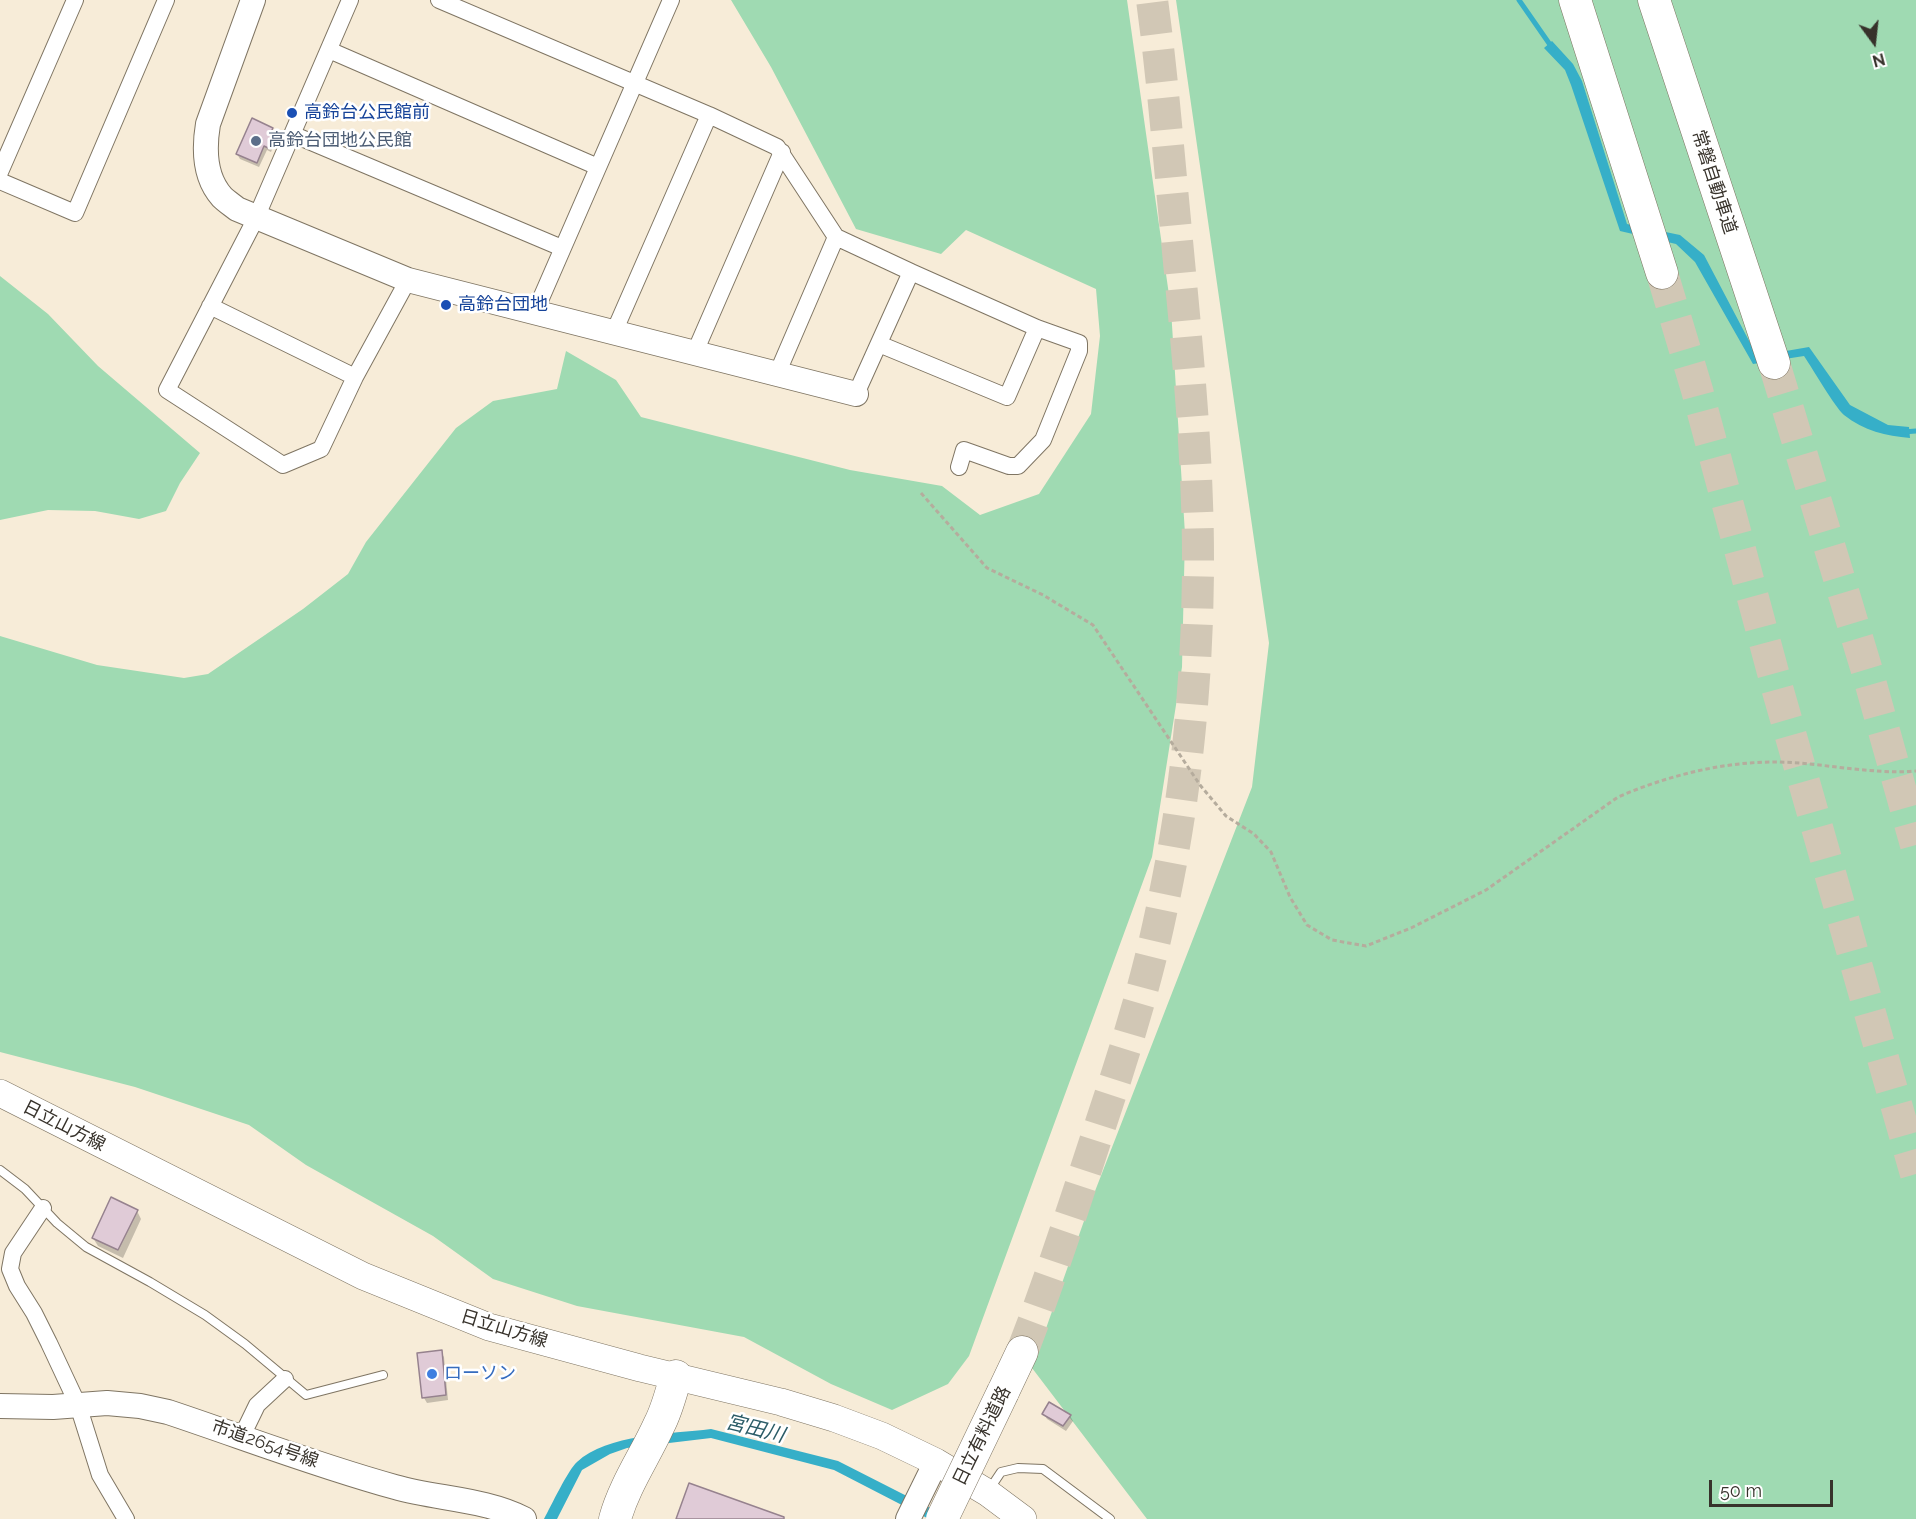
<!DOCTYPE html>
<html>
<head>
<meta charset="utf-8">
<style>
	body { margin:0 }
	#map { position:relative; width:1916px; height:1519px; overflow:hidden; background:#f7ecd8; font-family:Raleway,sans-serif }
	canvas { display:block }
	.north { position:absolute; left:1844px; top:12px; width:60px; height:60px; -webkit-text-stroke:4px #fff; paint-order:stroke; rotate:165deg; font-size:16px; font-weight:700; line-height:24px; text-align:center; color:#37322b }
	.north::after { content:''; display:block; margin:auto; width:21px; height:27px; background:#37322b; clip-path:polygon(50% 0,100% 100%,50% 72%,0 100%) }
	.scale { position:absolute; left:1709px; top:1480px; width:124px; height:27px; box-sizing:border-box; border:3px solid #37322b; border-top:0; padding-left:8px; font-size:18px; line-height:21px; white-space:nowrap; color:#37322b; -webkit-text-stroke:4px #fff; paint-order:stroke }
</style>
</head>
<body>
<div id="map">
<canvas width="1916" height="1519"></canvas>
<div class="north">N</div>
<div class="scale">50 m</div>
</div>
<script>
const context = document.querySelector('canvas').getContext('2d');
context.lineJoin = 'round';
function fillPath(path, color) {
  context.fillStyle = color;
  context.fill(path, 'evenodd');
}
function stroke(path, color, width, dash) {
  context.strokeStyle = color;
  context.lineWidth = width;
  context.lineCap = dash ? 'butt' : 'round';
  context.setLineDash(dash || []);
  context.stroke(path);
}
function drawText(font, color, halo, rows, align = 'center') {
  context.font = font + ' Raleway,"Noto Sans JP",sans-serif';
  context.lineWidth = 5;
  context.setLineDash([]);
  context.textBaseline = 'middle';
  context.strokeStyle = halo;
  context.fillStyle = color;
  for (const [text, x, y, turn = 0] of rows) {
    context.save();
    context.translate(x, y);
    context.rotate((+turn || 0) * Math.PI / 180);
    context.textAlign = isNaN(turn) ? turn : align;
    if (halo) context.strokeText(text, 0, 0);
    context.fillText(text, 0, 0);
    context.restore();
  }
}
fillPath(new Path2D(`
	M731,0H1127L1171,309L1185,534L1182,667L1152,857L969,1356L948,1384L892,1410L831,1384L744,1337L577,1306L493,1279L433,1236L306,1165L249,1125L135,1087L0,1052V636L97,665L184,678L208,674L303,609L348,574L366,542L456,428L493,401L557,389L566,351L616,380L641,417L850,470L942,486L980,515L1039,494L1091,414L1100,336L1096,289L966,230L941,254L856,229L771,67Z
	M1176,0H1916V1519H1147L1032,1368L1090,1204L1252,787L1269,643Z
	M0,276L48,314L98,366L200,453L180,483L166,511L139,519L95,511L48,510L0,520Z`), '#9fdab2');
fillPath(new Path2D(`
	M1552,41L1573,64L1582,81L1627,224L1680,235L1704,255L1757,356L1809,347L1850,405L1888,425L1909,427L1910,438C1886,436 1864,431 1844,415C1834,406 1813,369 1804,356L1753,364L1695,262L1676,244L1620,231L1571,85L1565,70L1544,48Z
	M711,1429L838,1461L952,1519H929L834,1470L711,1438L627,1448L610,1454L582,1470L557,1519H544C551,1506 568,1470 577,1462C607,1434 671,1434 711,1429Z`), '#36afc8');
fillPath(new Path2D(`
	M272,129L275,134L273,138L275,142L271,152L267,150L259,167L240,159L237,154Z
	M137,1211L141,1219L123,1258L98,1246L93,1238Z
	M441,1352L444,1357L448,1400L427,1403L424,1398Z
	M1044,1414L1070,1416L1073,1421L1066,1431L1047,1419Z`), '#0003');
stroke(new Path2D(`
	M1519,0L1553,49
	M1903,432L1916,431`), '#36afc8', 5);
const building = new Path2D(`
	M252,118L273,128L270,134L273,136L268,148L264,146L257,163L236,154Z
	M111,1197L138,1210L118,1250L92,1238Z
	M442,1350L446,1395L422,1398L417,1353Z
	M1049,1402L1071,1415L1063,1426L1042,1414Z
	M689,1483L784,1517V1519H676Z`);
fillPath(building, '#e0cbd7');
stroke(building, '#96828e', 1.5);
stroke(new Path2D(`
	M1662,273L1697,390L1778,691L1916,1174
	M1774,363L1868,674L1916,845
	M1022,1352C1051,1277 1076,1200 1101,1123C1125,1051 1148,978 1163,903C1187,791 1198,674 1198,559C1198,453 1187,347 1177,241C1169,161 1163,80 1152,0`), '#d1c7b5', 32, [32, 16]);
const lane = new Path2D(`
	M0,1170L25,1189L57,1223L86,1247L150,1282L205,1315L245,1344L306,1395L383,1375
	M989,1490L1001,1472L1018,1468L1043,1469L1110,1519`);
const street = new Path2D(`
	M350,0L256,218L167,390L283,465L321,449L355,377L408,280
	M439,0L709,115L777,147L836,237L911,272L856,394
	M329,50L598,167
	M292,134L562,248
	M0,172L75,0
	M0,181L75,213L166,0
	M911,272L1037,328L1079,343V351L1043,440L1018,466H1009L964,450L959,467
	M210,306L355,377
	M535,312L671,0
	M614,332L709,115
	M879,344L1007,397L1037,328
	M695,352L782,152
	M777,374L836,237
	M43,1208L13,1253L10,1269L17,1286L34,1313L49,1343L78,1405L100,1475L126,1519
	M242,1436L257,1405L285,1379`);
const secondary = new Path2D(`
	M253,0L208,124C204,148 204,177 222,197C226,201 232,205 237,209L408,280L856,394
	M0,1406L53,1407L107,1403L140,1406L168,1412C243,1437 318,1466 395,1487C437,1499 485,1499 524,1519
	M908,1519L936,1462`);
const primary = new Path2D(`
	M0,1093L363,1276L489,1327L640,1368L781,1402L834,1418L882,1436L936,1462L988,1493L1023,1519`);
const highway = new Path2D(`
	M1575,0L1662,273
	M1654,0L1774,363
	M1003,1392L1022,1352
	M615,1519C624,1486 645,1456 659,1425C667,1410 671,1393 676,1376`);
stroke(lane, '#7f7563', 10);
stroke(street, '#7f7563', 18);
stroke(secondary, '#7f7563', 26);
stroke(primary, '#7f7563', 28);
stroke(highway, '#7f7563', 33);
stroke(new Path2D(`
	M921,493L987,568L1043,595L1093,625L1200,785L1226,816L1254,834L1271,852L1290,897L1307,925L1332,940L1366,946L1411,928L1486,890L1618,797C1667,776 1721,762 1774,762C1821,762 1869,775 1916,771`), '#b5ac9d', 3, [4.5, 3]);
stroke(lane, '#fff', 8);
stroke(street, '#fff', 16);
stroke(secondary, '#fff', 24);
stroke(primary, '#fff', 27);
stroke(highway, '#fff', 32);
const highwayBridge = new Path2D(`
	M942,1519L1003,1392`);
stroke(highwayBridge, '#7f7563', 33, []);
stroke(highwayBridge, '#fff', 32);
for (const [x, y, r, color] of [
	[292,113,6,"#1a4fb4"],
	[256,141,6,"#5c6f8a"],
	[446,305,6,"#1a4fb4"],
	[432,1374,6,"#3f7fe0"]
]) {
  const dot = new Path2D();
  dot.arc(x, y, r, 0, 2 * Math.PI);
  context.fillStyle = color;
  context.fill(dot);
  stroke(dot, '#fff', 2);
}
drawText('18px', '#164399', '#fff', [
	["高鈴台公民館前",304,113],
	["高鈴台団地",458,305]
], 'left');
drawText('18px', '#4e5e75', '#fff', [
	["高鈴台団地公民館",268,141]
], 'left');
drawText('18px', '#37322b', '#fff', [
	["常磐自動車道",1714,182,72],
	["日立山方線",64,1126,27],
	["日立山方線",504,1329,17],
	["日立有料道路",982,1436,-64],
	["市道2654号線",265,1444,19]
]);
drawText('18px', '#366cbe', '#fff', [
	["ローソン",444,1374]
], 'left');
drawText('italic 20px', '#2b5c67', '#fff', [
	["宮田川",755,1429,14]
]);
</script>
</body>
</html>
